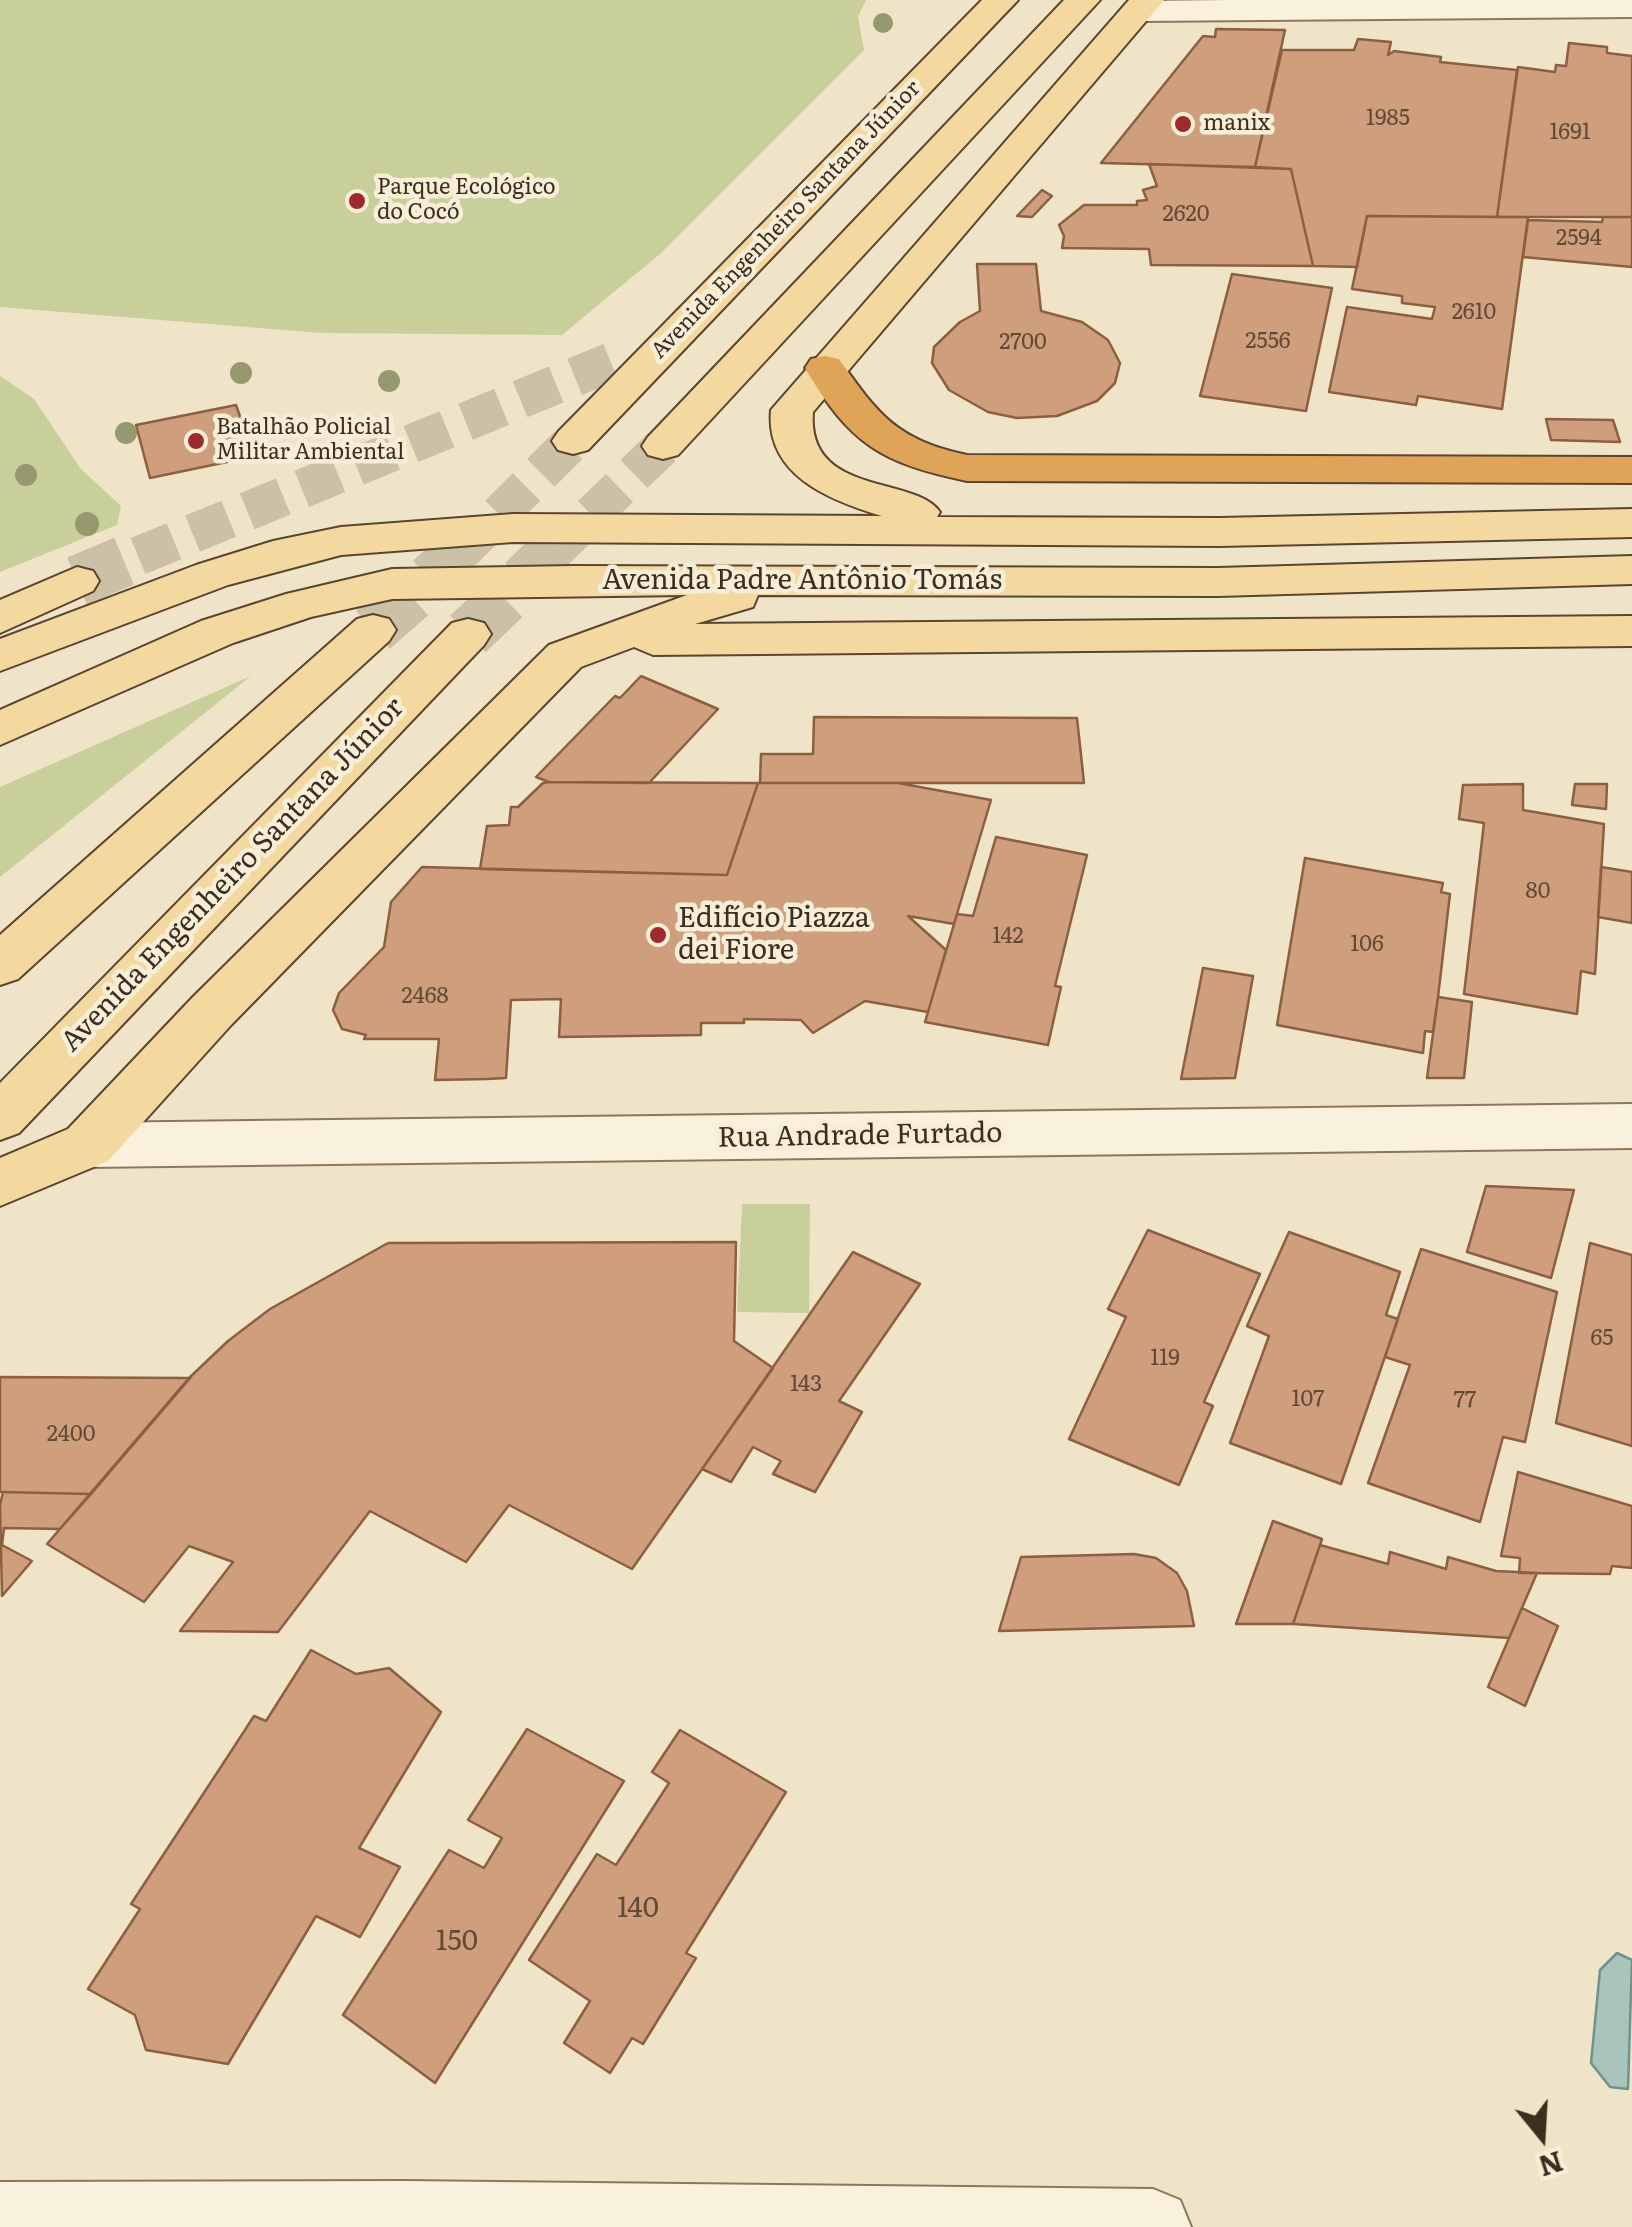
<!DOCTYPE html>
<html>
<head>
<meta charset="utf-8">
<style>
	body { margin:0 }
	#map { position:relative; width:1632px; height:2227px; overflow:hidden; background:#f0e4c8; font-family:Literata,serif }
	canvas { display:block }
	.north { position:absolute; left:1492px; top:2087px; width:100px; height:100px; -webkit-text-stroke:8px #f7eed8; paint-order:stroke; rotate:162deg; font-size:28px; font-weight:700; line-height:40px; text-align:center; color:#3d2e20 }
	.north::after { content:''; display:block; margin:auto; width:35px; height:45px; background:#3d2e20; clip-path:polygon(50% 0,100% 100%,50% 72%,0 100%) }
</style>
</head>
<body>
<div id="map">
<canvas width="1632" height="2227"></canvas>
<div class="north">N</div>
</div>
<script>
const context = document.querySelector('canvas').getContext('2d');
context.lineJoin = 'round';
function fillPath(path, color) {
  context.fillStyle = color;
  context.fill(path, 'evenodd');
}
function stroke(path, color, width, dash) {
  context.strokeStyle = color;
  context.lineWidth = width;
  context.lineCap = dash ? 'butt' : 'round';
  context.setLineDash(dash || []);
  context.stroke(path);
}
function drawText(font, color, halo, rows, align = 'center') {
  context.font = font + ' Literata,serif';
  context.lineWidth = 9;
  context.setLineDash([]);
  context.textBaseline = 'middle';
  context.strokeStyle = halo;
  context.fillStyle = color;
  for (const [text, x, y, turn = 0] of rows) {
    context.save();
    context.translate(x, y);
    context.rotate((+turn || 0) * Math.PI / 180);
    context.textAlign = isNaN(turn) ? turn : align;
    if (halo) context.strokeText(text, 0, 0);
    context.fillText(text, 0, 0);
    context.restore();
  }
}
fillPath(new Path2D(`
	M0,0H866L858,17L864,50L660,254L562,335L321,333L0,307Z
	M0,376L34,399L81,469L121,506L117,525L0,572Z
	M251,676L0,877V787Z
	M742,1204H810L809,1313L737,1312Z`), '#c9cf9b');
const water = new Path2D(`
	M1617,1953L1632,1960L1628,2089L1610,2087L1591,2063L1600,1970Z`);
fillPath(water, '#a9c4bc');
stroke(water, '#6f938a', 2.5);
const building = new Path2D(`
	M1216,29L1285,30L1255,167L1101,163L1203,36L1215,37Z
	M1358,39L1391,42L1388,55L1394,51L1441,57L1440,62L1517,70L1497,217L1367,216L1357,267L1313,266L1291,169L1255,167L1282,50H1354Z
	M1569,43L1607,47V53L1632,56V217H1497L1518,67L1555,72L1556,65L1566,66Z
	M1149,164L1291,169L1313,266L1151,265L1149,249L1062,248L1064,236L1059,225L1084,205H1137V201L1147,200L1143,190L1157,186Z
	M1042,190L1052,196L1032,217L1017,216Z
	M1367,216L1528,217L1502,409L1418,396L1416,405L1329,392L1347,307L1432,319L1435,307L1402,303V296L1352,289Z
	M1603,217H1632V267L1523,257L1528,220L1602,222Z
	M977,264H1036L1041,311L1082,322L1108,340L1120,363L1115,383L1097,401L1057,416L1017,418L988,412L949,390L932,363L934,347L960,322L980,311Z
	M1232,274L1332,288L1306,411L1200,396Z
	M236,405L242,422L250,420L257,440L246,442L251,457L150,478L136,425Z
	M1546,419L1613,420L1620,442L1551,440Z
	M641,676L718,709L649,783L549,782L536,777L615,696L620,698Z
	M814,717L1077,718L1084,783H760L761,754H813Z
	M543,783L549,782L758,783L727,875L480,869L487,826L509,825L511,807H518Z
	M758,783H898L991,800L954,924L908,916L946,950L928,1012L865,1001L813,1033L801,1020L744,1019V1023H701V1035L559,1037L561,999L511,1000L506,1078L487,1079L435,1080L439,1039H364L366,1035L342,1029L333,1010L339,993L384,947L391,902L422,867L727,875Z
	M1523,784V810L1604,824L1595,974L1581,971L1577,1014L1464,994L1484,823L1459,819L1463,785Z
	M1575,784H1607L1606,809L1572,805Z
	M996,837L1087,855L1055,986L1061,987L1048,1045L925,1022L957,914L973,916Z
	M1305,858L1443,883L1441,892L1450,894L1438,997L1433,1032L1425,1031L1423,1053L1277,1025Z
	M1601,867L1632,872V923L1598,917Z
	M1203,968L1253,976L1235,1078L1181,1079Z
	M1438,997L1472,1002L1464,1078H1427Z
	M1486,1186L1574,1190L1551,1278L1467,1252Z
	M1148,1230L1260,1274L1204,1402L1213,1406L1179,1485L1069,1439L1126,1317L1108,1309Z
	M1289,1232L1400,1272L1386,1315L1398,1319L1341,1484L1230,1443L1269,1336L1247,1326Z
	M736,1242L734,1341L773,1368L632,1569L509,1505L466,1562L370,1511L278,1632L180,1631L233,1562L189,1546L144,1602L47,1544L189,1378L228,1341L270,1309L388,1243Z
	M1590,1243L1632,1255V1446L1556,1423Z
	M1421,1249L1557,1292L1525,1442L1503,1437L1480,1522L1368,1483L1410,1365L1385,1357Z
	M853,1252L920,1284L839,1401L862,1412L815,1492L773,1474L781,1461L753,1447L731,1482L702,1469Z
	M0,1377L189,1378L191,1377L91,1494L0,1492Z
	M1518,1472L1632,1506V1568L1612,1566L1610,1574L1519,1573L1520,1558L1501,1556Z
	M3,1492L91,1494L60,1529L4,1528L2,1545L32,1561L2,1596L0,1505Z
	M1273,1521L1322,1539L1293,1624H1236Z
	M1320,1545L1388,1564L1390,1552L1446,1569L1448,1557L1496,1571L1537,1573L1509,1638L1293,1624Z
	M1134,1554L1156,1558L1177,1573L1187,1591L1194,1626L999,1631L1021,1557Z
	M1522,1608L1558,1626L1525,1706L1488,1687Z
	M311,1650L356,1674L389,1668L441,1712L359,1848L400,1867L360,1937L316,1916L228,2064L146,2050L135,2015L88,1989L140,1909L131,1904L230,1753L254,1716L266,1721Z
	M527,1729L624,1781L435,2083L343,2015L449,1850L484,1868L502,1838L468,1820Z
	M680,1730L786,1792L686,1953L696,1958L643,2044L632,2038L610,2073L564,2043L590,2001L529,1960L597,1854L616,1865L669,1783L652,1772Z`);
fillPath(building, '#cf9f7d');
stroke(building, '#8d5f41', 2.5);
stroke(new Path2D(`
	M138,556L611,362
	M457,556L573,441
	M549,556L663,446`), '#ccc0a6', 39, [39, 20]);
stroke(new Path2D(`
	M77,581L144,553
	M373,630L460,553
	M468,634L552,553`), '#ccc0a6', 51, [51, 25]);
const minor = new Path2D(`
	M1230,0H1632V17L1140,21L1128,18L1123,11L1128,4L1140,1Z
	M1632,1104V1148L88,1167L68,1161L60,1145L68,1129L88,1123Z
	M404,2181L1153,2189L1180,2200L1191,2227H0V2182Z`);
const major = new Path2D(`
	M982,0H1018L588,450L573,454L558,450L552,441L558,432Z
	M1064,0H1100L678,455L663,459L648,455L642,446L648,437Z
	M1129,0H1164L813,412C806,497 915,475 940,512L937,517L1219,518L1632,509V537L1219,546L513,542L341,555L228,585L0,671V639L196,565L273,541L341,527L513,514L882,516C829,500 765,475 771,410Z
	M1632,556V584L1218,596L758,595L753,607L695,624L1632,616V646L653,655L634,647L581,667L231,1025L108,1161L0,1206V1158L68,1129L193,997L549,645L687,595L392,599L311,617L233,643L0,745V710L201,621L286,594L392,569L573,566L1218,568Z
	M77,567L93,571L99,581L93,591L0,633V600Z
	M373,615L389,619L396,630L389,641L18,979L0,985V935L357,619Z
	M468,619L484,623L491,634L484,645L19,1133L0,1140V1083L452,623Z`);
const highway = new Path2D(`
	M825,356L839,359C878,415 897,440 967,455L1632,457V483L967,481C881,463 850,444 805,368L811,359Z`);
stroke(minor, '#8d765c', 4);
stroke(major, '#5b4430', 4);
stroke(highway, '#5b4430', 4);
fillPath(minor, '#faf1dc');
fillPath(major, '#f3d9a0');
fillPath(highway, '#e0a458');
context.fillStyle = '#96986f';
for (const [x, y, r] of [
	[883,23,10],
	[241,373,11],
	[389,381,11],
	[126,433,11],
	[26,475,11],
	[87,524,12]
]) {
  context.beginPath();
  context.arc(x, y, r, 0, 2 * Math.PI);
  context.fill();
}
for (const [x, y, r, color] of [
	[1183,124,10,"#9e2a2b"],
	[357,201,10,"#9e2a2b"],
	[196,441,10,"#9e2a2b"],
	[658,935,10,"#9e2a2b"]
]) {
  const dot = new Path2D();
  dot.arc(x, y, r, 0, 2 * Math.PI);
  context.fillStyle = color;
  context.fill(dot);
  stroke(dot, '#f7eed8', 4);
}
drawText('22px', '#624a37', null, [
	["1985",1388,119],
	["1691",1570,133],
	["2620",1186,215],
	["2594",1579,239],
	["2610",1474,313],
	["2556",1268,342],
	["2700",1023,343],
	["80",1538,892],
	["142",1008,937],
	["106",1367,945],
	["2468",425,997],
	["65",1602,1339],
	["119",1165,1359],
	["143",806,1385],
	["107",1308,1400],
	["77",1465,1401],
	["2400",71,1435]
]);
drawText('22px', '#3d2e20', '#f7eed8', [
	["manix",1203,124],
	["Parque Ecológico",377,188],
	["do Cocó",377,213],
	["Batalhão Policial",216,428],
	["Militar Ambiental",216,453]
], 'left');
drawText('22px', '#3d2e20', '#f7eed8', [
	["Avenida Engenheiro Santana Júnior",786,220,-46]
]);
drawText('28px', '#3d2e20', '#f7eed8', [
	["Avenida Padre Antônio Tomás",802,581],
	["Avenida Engenheiro Santana Júnior",233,875,-46],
	["Rua Andrade Furtado",860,1136,-1]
]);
drawText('28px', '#3d2e20', '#f7eed8', [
	["Edifício Piazza",678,919],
	["dei Fiore",678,951]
], 'left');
drawText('28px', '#624a37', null, [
	["140",638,1909],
	["150",457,1942]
]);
</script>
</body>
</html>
